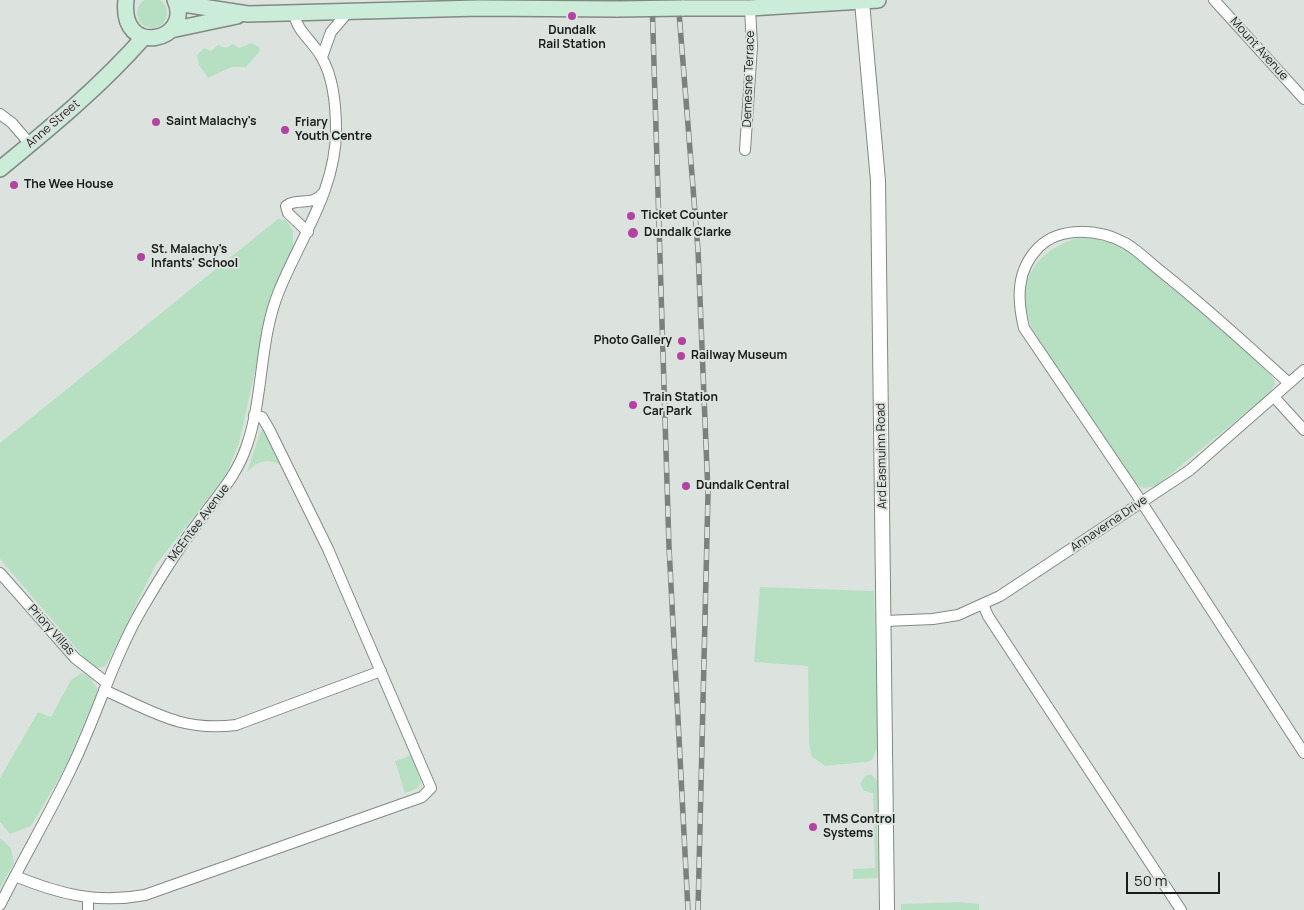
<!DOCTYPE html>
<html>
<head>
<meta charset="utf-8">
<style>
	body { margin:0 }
	#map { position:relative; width:1304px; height:910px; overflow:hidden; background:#dce3de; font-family:Manrope,sans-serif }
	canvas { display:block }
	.scale { position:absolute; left:1126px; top:872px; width:94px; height:22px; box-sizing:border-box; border:2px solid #191c1a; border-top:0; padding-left:6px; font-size:15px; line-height:18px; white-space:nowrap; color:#191c1a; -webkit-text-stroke:4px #dce3de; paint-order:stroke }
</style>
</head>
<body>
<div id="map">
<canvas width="1304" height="910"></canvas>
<div class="scale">50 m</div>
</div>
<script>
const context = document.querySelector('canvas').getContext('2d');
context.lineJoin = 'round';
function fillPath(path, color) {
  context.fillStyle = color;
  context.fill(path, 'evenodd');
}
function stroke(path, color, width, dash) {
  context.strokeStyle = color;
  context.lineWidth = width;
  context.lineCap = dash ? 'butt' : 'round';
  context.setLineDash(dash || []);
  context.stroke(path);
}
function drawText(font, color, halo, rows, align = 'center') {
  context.font = font + ' Manrope,sans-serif';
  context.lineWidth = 4;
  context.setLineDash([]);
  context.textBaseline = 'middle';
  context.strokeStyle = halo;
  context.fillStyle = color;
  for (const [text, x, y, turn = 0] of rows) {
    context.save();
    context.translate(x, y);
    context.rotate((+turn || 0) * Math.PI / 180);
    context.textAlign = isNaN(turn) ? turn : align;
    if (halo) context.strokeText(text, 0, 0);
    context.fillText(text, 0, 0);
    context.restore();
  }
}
fillPath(new Path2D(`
	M137 13a15 15 0 1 1 30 0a15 15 0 1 1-30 0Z
	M252,43L259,47L260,51L246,67H231L208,78L199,65L197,55L204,48L211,51L218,45L226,48L233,44L239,48Z
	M278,219L286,220L293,231V249L271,299L239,443L225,477L155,566L108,662L104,667L96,668L89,663L0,559V443Z
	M1077,238L1102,239L1129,251L1270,371L1275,383L1270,393L1156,486L1144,488L1132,483L1031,327C1029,318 1025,308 1025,300C1024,266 1049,247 1077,238Z
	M265,429L281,465C267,458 258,461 247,472L261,430Z
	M760,587L874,591L878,746L872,760L866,762L825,766L812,757L809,744L808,666L754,662Z
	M81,673L90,677L98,690L65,768L31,826L10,834L0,822V778L38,712L51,717L71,680Z
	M412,755L421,783L418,788L405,793L395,761Z
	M871,774L877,781L878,878L853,879V869L875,868L873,793L864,791L860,784L865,776Z
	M0,838L11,848L14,863L0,888Z
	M961,902L979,904V910H901V904Z`), '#b7e0c3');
const minor = new Path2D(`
	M1214,0L1304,99
	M322,57L331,32L349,11
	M0,114L12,123L30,144
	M745,150L752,46L750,8
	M308,232L288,213L286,206C297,197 313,207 323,193
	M1289,383C1248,346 1207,308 1163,273C1151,264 1138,250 1125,243C1099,229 1061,226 1039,247C1016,270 1017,299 1024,328L1137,495L1304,753
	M1274,397L1304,430
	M0,573L75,658L107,683
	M983,604L988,616L1181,910
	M885,621L933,619L958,615L1000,596L1190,470L1304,370
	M104,690C152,711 181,732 236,725L381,671
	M15,876C59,894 97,904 145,895L422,797L431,788L328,549L269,429L262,417L254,415
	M88,897V910
	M0,905C23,859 49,815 71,769C97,716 113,658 143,607C160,578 177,550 197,524C216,497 236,478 247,445C264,395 259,340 279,291C301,237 336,190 336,130C336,106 334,79 322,58C314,42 296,31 294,13`);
const tertiary = new Path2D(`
	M862,2L878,181L887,910`);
const secondary = new Path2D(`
	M126,0C119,59 194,41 175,0
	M177,3L248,14L479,8L618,9
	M682,8H750L878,0
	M171,30L237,16
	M0,169C50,128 101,86 144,37`);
stroke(minor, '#828984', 12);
stroke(tertiary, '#828984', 16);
stroke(secondary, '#828984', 18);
stroke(minor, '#fff', 10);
stroke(tertiary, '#fff', 14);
stroke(secondary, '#caecd8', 15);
const rail = new Path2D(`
	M652,0L669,547L688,910
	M678,0L698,250L708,494L698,910`);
stroke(rail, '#7c817e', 5.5);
stroke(rail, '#dce3de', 4, [11]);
const secondaryBridge = new Path2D(`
	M618,9L682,8`);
stroke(secondaryBridge, '#828984', 18, []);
stroke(secondaryBridge, '#caecd8', 15);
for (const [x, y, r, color] of [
	[572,16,5,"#b343a0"],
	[156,122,5,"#b343a0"],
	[285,130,5,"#b343a0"],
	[14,185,5,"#b343a0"],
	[631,216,5,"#b343a0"],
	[633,233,6,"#b343a0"],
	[141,257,5,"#b343a0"],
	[682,341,5,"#b343a0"],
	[681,356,5,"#b343a0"],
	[633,405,5,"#b343a0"],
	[686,486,5,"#b343a0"],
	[813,827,5,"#b343a0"]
]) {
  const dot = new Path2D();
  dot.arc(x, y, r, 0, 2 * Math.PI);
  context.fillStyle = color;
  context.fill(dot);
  stroke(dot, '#dce3de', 2);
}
drawText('bold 12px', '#191c1a', '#dce3de', [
	["Dundalk",572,31,"center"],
	["Rail Station",572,45,"center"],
	["Saint Malachy's",166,122],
	["Friary",295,123],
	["Youth Centre",295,137],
	["The Wee House",24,185],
	["Ticket Counter",641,216],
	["Dundalk Clarke",644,233],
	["St. Malachy's",151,250],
	["Infants' School",151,264],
	["Photo Gallery",672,341,"right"],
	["Railway Museum",691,356],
	["Train Station",643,398],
	["Car Park",643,412],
	["Dundalk Central",696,486],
	["TMS Control",823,820],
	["Systems",823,834]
], 'left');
drawText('12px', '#191c1a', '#dce3de', [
	["Mount Avenue",1259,49,48],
	["Demesne Terrace",749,79,-88],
	["Anne Street",53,124,-41],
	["Ard Easmuinn Road",882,456,-91],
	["McEntee Avenue",199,523,-53],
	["Annaverna Drive",1109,524,-34],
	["Priory Villas",51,630,48]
]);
</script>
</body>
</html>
